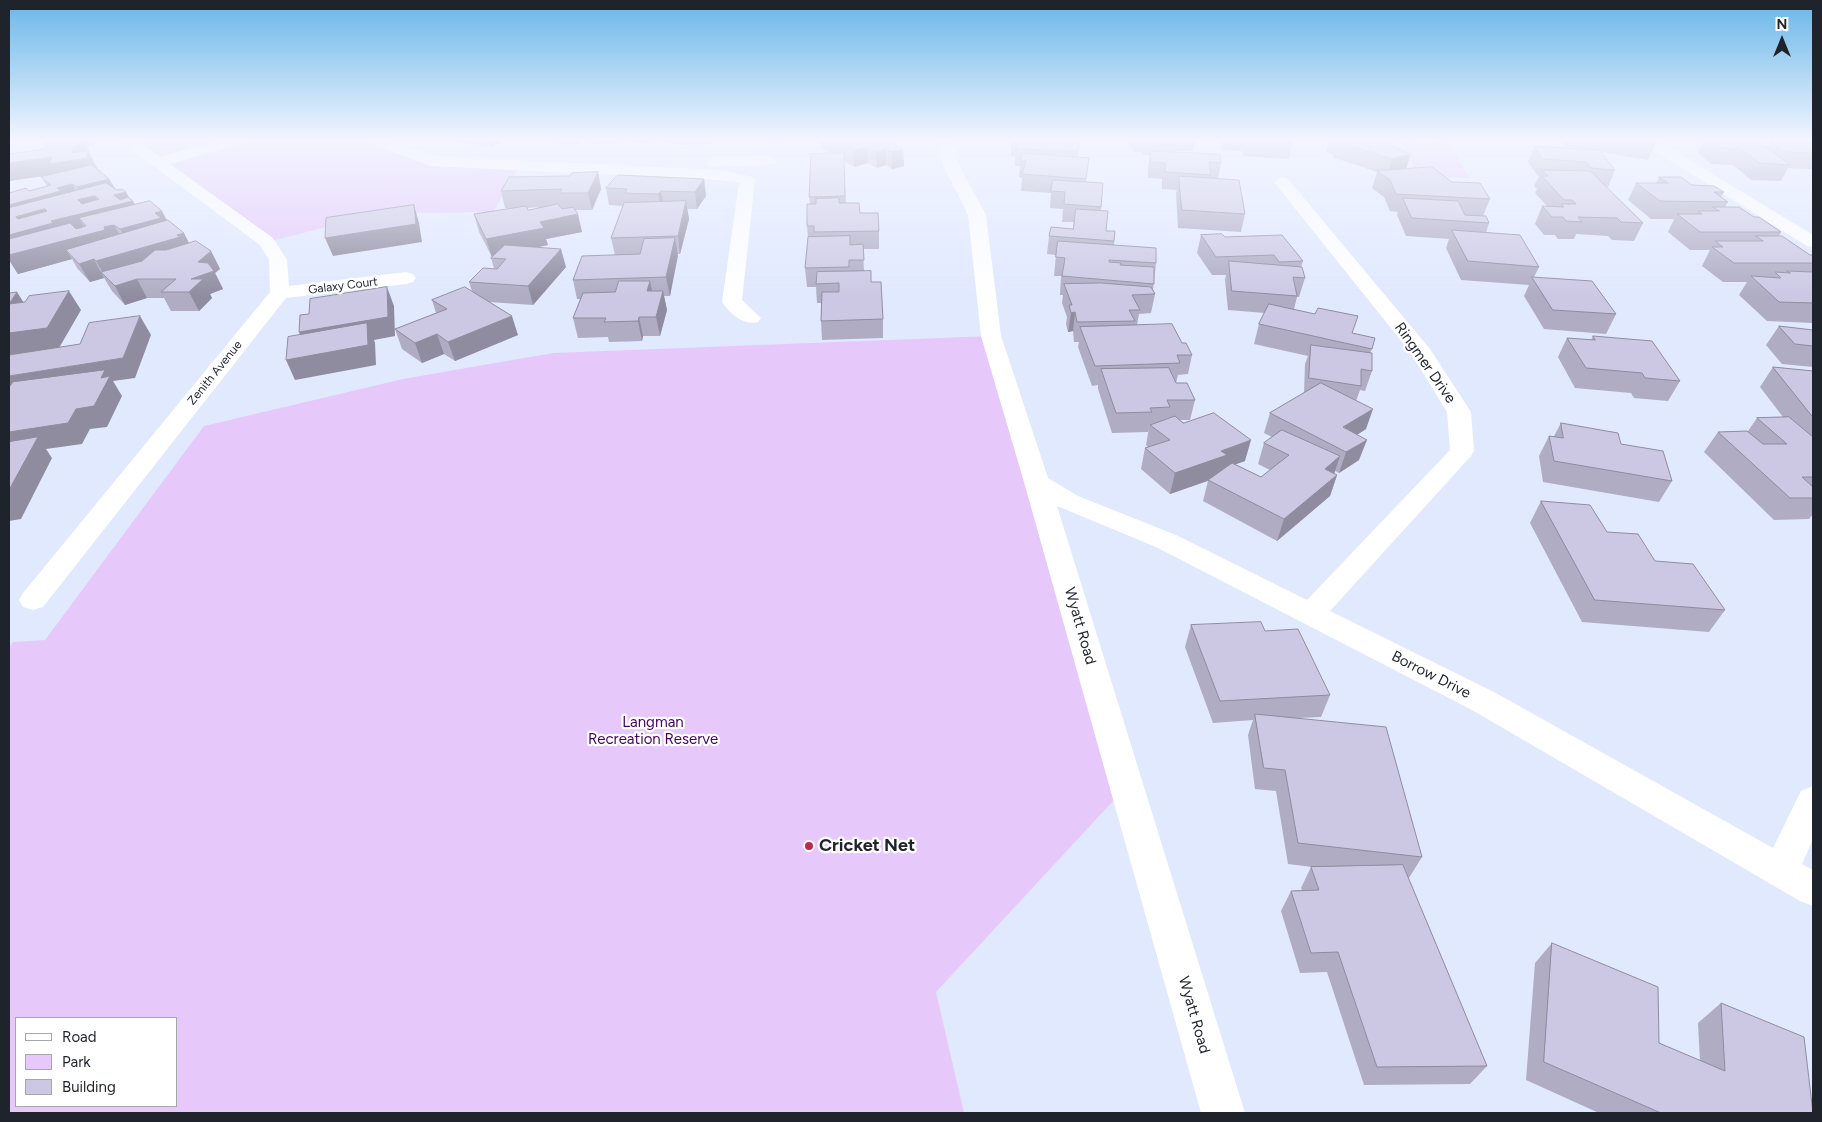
<!DOCTYPE html>
<html>
<head>
<meta charset="utf-8">
<style>
	body { margin:0 }
	#map { position:relative; width:1822px; height:1122px; overflow:hidden; background:#e1e9ff; font-family:Figtree,sans-serif }
	canvas { display:block }
	.frame { position:absolute; inset:0; border:10px solid #1f232c; pointer-events:none }
	.legend { position:absolute; left:15px; top:1017px; width:162px; height:90px; box-sizing:border-box; background:#fff; border:1px solid #a5a7ab; margin:0; padding:6px 9px; list-style:none; font-size:15px; color:#1f232c }
	.legend li { display:flex; align-items:center; gap:10px; height:25px }
	.legend b { width:25px; border:1px solid #a5a7ab }
	.north { position:absolute; left:1757px; top:15px; width:50px; height:50px; -webkit-text-stroke:4px #fff; paint-order:stroke; rotate:0deg; font-size:14px; font-weight:700; line-height:20px; text-align:center; color:#1f232c }
	.north::after { content:''; display:block; margin:auto; width:18px; height:22px; background:#1f232c; clip-path:polygon(50% 0,100% 100%,50% 72%,0 100%) }
</style>
</head>
<body>
<div id="map">
<canvas width="1822" height="1122"></canvas>
<div class="frame"></div>
<ul class="legend">
<li><b style="height:6px;background:#fff"></b>Road</li>
<li><b style="height:14px;background:#e6c9fa"></b>Park</li>
<li><b style="height:14px;background:#ccc8e4"></b>Building</li>
</ul>
<div class="north">N</div>
</div>
<script>
const context = document.querySelector('canvas').getContext('2d');
context.lineJoin = 'round';
function fillPath(path, color) {
  context.fillStyle = color;
  context.fill(path, 'evenodd');
}
function stroke(path, color, width, dash) {
  context.strokeStyle = color;
  context.lineWidth = width;
  context.lineCap = dash ? 'butt' : 'round';
  context.setLineDash(dash || []);
  context.stroke(path);
}
function drawText(font, color, halo, rows, align = 'center') {
  context.font = font + ' Figtree,sans-serif';
  context.lineWidth = 4.5;
  context.setLineDash([]);
  context.textBaseline = 'middle';
  context.strokeStyle = halo;
  context.fillStyle = color;
  for (const [text, x, y, turn = 0] of rows) {
    context.save();
    context.translate(x, y);
    context.rotate((+turn || 0) * Math.PI / 180);
    context.textAlign = isNaN(turn) ? turn : align;
    if (halo) context.strokeText(text, 0, 0);
    context.fillText(text, 0, 0);
    context.restore();
  }
}
fillPath(new Path2D(`
	M132,140H375L431,161L520,166L493,212L407,213L366,217L267,242Z
	M1400,140L1447,141L1470,178L1418,175Z
	M991,336L1127,786L936,992L964,1113H9V648L13,642L45,640L204,426L403,379L553,353ZM16,1018H176V1106H16Z`), '#e6c9fa');
fillPath(new Path2D(`
	M119,140H136L160,157L221,140H245L243,143L170,164L273,238L287,260L289,286L406,272L413,274L416,278L413,282L406,284L286,298L43,607L33,610L23,607L19,600L23,593L270,292L269,260L260,245Z
	M368,140H389L433,156L719,170L753,177L755,180L742,300L761,318L758,322C744,326 730,314 722,302L739,183L719,180L431,166L370,143Z
	M938,140H952L959,165L986,215L1001,336L1048,478L1078,496L1176,535L1307,600L1450,450L1447,412L1410,352L1274,182L1282,177L1288,179L1430,349L1471,412L1474,451L1471,456L1330,611L1494,692L1773,848L1801,791L1813,786V839L1802,864L1813,870V906L1800,901L1472,710L1156,547L1057,506L1245,1113H1201L1024,482L981,336L968,215L943,165Z
	M1650,140H1665L1663,144L1813,235V247L1807,246L1650,148L1647,145Z
	M1764,140H1813V146L1771,144Z
	M769,156L777,161L774,164L714,167L706,162L714,157Z`), '#fff');
fillPath(new Path2D(`
	M44,140H96L95,144L86,146L97,168L109,179L115,188L117,190L126,192L129,198L135,205L167,220L189,243L211,251L220,269L215,273L223,289L210,294L212,298L199,311H171L164,298H147L125,305L112,291L104,278L90,282L77,268L72,259L18,274L9,260V193L29,191L47,186L41,177L52,175L9,181L45,149L46,145Z
	M446,140H505L491,147Z
	M521,140H580L578,144L559,145L558,141H521Z
	M590,140H652L651,143L618,141L617,143L591,144Z
	M662,140H730L711,141L710,144L683,145L662,141Z
	M771,140H793V141L771,142Z
	M820,140H886L903,149L904,166L892,169L886,165L877,168L868,163L854,167L844,161L846,203L860,213L879,231V249H863L864,271L871,282L883,319V338L822,340L821,321V303H817L816,287H807L805,268L808,238L807,226L810,204L809,197L830,153L821,148Z
	M1011,140H1080L1078,157L1089,158L1086,182L1103,183L1101,210L1106,231H1115L1114,245L1156,263L1153,290L1155,294L1151,313L1139,314L1137,325L1182,343L1192,355L1188,374L1178,375L1176,383L1195,400L1190,420H1180L1245,461L1235,464L1261,477L1270,470L1258,464L1264,443L1272,437L1264,433L1270,413L1304,393L1305,364L1308,356L1254,344L1259,324L1265,313L1228,310L1225,280L1226,275H1212L1197,253L1201,235L1225,237L1303,261L1301,267L1305,278L1299,297H1297L1294,309L1352,333L1372,349L1370,353L1372,371L1365,391L1360,390L1356,401L1366,429L1357,435L1359,460L1339,473L1335,471L1334,474L1337,475L1330,496L1277,541L1203,501L1208,481L1170,494L1141,469L1145,448L1148,447L1146,445L1149,428L1148,432L1112,433L1098,389V385L1092,386L1078,347L1079,342H1074L1073,331L1068,332L1066,324L1067,317L1062,303L1063,295H1060L1061,276H1054L1056,255L1047,254L1049,236L1073,229L1074,222H1062L1063,209L1050,208L1051,193L1021,191L1022,178L1019,177L1020,166H1015V156H1011Z
	M1126,140H1195L1193,151H1176V152L1221,163L1218,179L1245,214L1241,232L1178,228L1176,193L1177,190L1162,189V179L1148,178V167L1150,155H1143L1141,152H1134Z
	M1221,140H1292L1293,143L1289,159L1243,156L1242,151L1222,150Z
	M1329,140H1395L1394,143L1382,142L1411,154L1406,169L1452,182L1490,199L1483,216L1489,223L1486,233L1539,267L1534,277L1616,314L1606,334L1544,329L1524,296L1529,285L1461,280L1446,248L1449,239L1406,236L1397,215L1398,212L1390,211L1384,197L1372,188L1377,172L1332,157L1333,155L1326,152Z
	M1561,140H1656V143L1648,160L1600,152L1615,170L1608,187H1606L1643,223L1634,241L1612,240L1608,236L1576,234L1574,239H1558L1555,235H1544L1535,224L1542,206H1547L1535,193L1537,189L1534,186L1539,176L1537,175L1528,162L1534,146L1581,149L1562,146L1563,141Z
	M1704,140H1757L1767,147L1770,141L1813,143V169L1788,168L1781,181L1751,180L1733,165L1711,164L1698,153Z
	M598,172L601,189L592,210H576L582,232L546,239L548,245L539,247L566,267L533,305L489,302L518,335L455,361L444,354L422,363L402,349L395,329L436,313L432,300L472,291L469,282L494,268L491,258L493,257H492L479,232L474,214L513,208H505L501,191L570,176ZM540,207L528,210L527,208Z
	M1659,177L1692,185L1724,192L1721,197L1728,202L1725,207L1754,217L1781,232L1779,236L1810,255H1813V323L1767,321L1739,295L1747,282H1723L1702,266L1710,250H1690L1668,232L1674,219H1651L1628,200L1636,183H1656Z
	M704,179L706,196L697,209H687L689,219L680,254H677L670,296H664L667,310L660,336H643L642,341L609,342L608,337L578,338L573,318L580,299H577L573,280L615,255L611,238L623,206L609,205L606,188Z
	M1779,326L1813,330V367L1782,364L1766,345Z
	M1593,336L1680,381L1668,401L1634,398L1631,393L1575,388L1558,357L1567,338L1591,340Z
	M1773,367L1813,371V514L1809,519L1774,520L1704,452L1718,432L1748,431L1757,418L1783,417L1760,387Z
	M1561,423L1621,444L1672,481L1659,502L1543,482L1539,456L1549,436H1554Z
	M1541,501L1607,532L1655,561L1725,610L1709,632L1582,622L1530,523Z
	M1191,625L1265,631L1330,695L1321,717L1298,718L1422,857L1409,878L1408,877L1487,1066L1470,1084L1364,1085L1327,972L1300,973L1281,911L1291,891L1302,890L1301,888L1311,867H1312L1288,864L1276,791L1255,789L1248,735L1253,720L1213,723L1185,647Z
	M1552,943L1659,1043L1700,1061L1698,1023L1721,1003L1813,1113H1599L1526,1080L1535,963Z`), '#afacc4');
fillPath(new Path2D(`
	M44,140H96L95,144L86,146L89,150L88,152L97,168L96,175L56,174L9,181V163L50,151Z
	M489,140H505L491,147Z
	M867,147L868,163L854,167V150Z
	M886,149V165L877,168L876,152Z
	M903,149L904,166L892,169V152Z
	M1411,154L1405,170L1387,176L1392,159Z
	M598,172L601,189L592,210L588,193Z
	M109,179L118,194L126,192L131,201H133L142,218L114,225L124,242L66,250L72,259L18,274L9,260V255L19,252L9,235V205L57,188L72,184L81,199H83L77,187ZM95,196H115L102,208ZM45,209L85,212L52,220ZM79,218L86,226L87,232Z
	M704,179L706,196L697,209L695,192Z
	M661,191L664,208L661,212L658,194Z
	M686,201L689,219L680,254L678,236Z
	M414,205L419,223L422,242L333,256L325,238Z
	M162,211L171,228L130,247L120,229L155,213Z
	M578,214L582,232L546,239L548,245L492,257L486,239L540,222Z
	M184,233L193,251L105,276L96,261Z
	M675,238L678,256L670,296L666,277Z
	M561,249L566,267L533,305L528,286Z
	M211,251L220,269L215,273L223,289L210,294L212,298L199,311L189,292L191,279L198,262Z
	M94,259L104,278L90,282L79,264Z
	M137,279L147,298L125,305L115,286Z
	M650,281L654,299L647,291Z
	M387,287L394,306L395,336L374,340L375,343L376,365L295,380L286,360L307,351L299,332Z
	M69,291L81,310L59,348L9,355V333Z
	M663,291L667,310L660,336L656,317Z
	M17,292L29,311L9,304Z
	M1075,312L1073,331L1068,332L1071,313Z
	M140,316L151,335L135,378L113,381L122,396L107,427L90,429L82,444L46,449L52,458L21,519L9,521V376L123,358Z
	M512,316L518,335L455,361L448,342Z
	M639,317L643,336L642,341L638,321Z
	M437,334L444,354L422,363L415,343Z
	M1373,409L1366,429L1336,448L1343,427Z
	M1251,440L1245,461L1223,469L1221,476L1170,494L1175,473L1221,451Z
	M1367,440L1359,460L1339,473L1346,452Z
	M1340,456L1333,477L1325,469Z
	M1337,475L1330,496L1277,541L1284,519Z`), '#8f8ca0');
const building = new Path2D(`
	M48,140H79L77,146L73,147L72,153L88,151L87,158L50,164L52,157L9,163V154L45,149Z
	M835,140H886L903,149L892,152L886,149L876,152L867,147L854,150Z
	M1018,140H1080L1078,151L1016,149Z
	M1252,140H1292L1293,143Z
	M1340,140H1378L1411,154L1392,159L1336,141Z
	M1636,140H1656V143Z
	M1710,140H1757L1790,165L1760,163L1741,149L1719,148Z
	M1770,141L1813,143V153L1785,152Z
	M1534,146L1599,150L1615,170L1591,168L1586,162L1543,159Z
	M1150,151L1220,154L1221,163L1209,162L1211,175L1165,172V163L1151,162Z
	M844,153L845,196L809,197L811,154Z
	M1023,153L1089,158L1086,179L1022,174L1026,161H1021Z
	M92,165L109,179L77,187L72,184L57,188L61,191L9,205V193L26,188L29,191L51,185L41,177Z
	M1432,167L1452,182L1480,183L1490,199L1396,194L1390,180L1377,171Z
	M1541,170L1590,171L1643,223L1621,222L1617,218L1578,217L1582,222L1566,221L1563,217H1552L1542,206L1564,207L1561,204H1576L1572,200H1564L1542,176H1548Z
	M598,172L588,193H560L562,189L501,191L509,177L570,176L572,173Z
	M618,175L704,179L695,192L661,191L658,194L625,193L627,189L606,188Z
	M1179,176L1239,180L1245,214L1182,210Z
	M1659,177H1681L1692,185L1714,186L1724,192H1714L1728,202L1660,201L1636,183H1668Z
	M1053,180L1103,183L1101,207L1064,204L1065,192L1051,191Z
	M106,183L117,190L122,189L126,192L114,195L120,200L128,197L133,201L51,221L53,223L9,235V208ZM95,196L99,199L82,204L78,200ZM45,209L47,211L18,219L16,217Z
	M839,198V203H859L860,213H878L879,231L814,232V226H807V204H816V199Z
	M1403,198L1458,201L1465,215L1486,216L1489,223L1412,218Z
	M150,201L162,211L155,213L161,218L120,229L114,225L104,227L105,230L9,255V239L70,223L76,229L86,226L79,218Z
	M686,201L678,236L611,238L624,203Z
	M558,204L562,209L573,207L578,214L540,222L544,228L486,239L474,214L526,206L528,210Z
	M414,205L416,224L325,238L326,218Z
	M1713,207H1739L1754,217H1759L1781,232H1700L1677,214H1702L1698,211H1719Z
	M1076,209L1108,211L1106,231H1115L1114,241L1049,236L1051,227L1073,229Z
	M168,220L184,233L177,235L180,237L96,261L94,259L79,264L66,250Z
	M1452,230L1520,235L1539,267L1468,261Z
	M1222,234L1225,237L1282,235L1303,261L1279,262L1274,255L1216,257L1201,235Z
	M850,236V245L863,244L864,260H849V267L805,268L808,237Z
	M1756,236H1782L1810,255H1813V263H1734L1712,247H1723L1715,241H1763Z
	M675,238L666,277L573,280L582,256L640,254L644,239Z
	M196,241L211,251L198,262L208,263L214,271L191,279H203L189,292H161L176,279H137L115,286L101,272L142,261L155,250H166Z
	M1058,241L1156,248V263L1109,260V262L1121,263L1120,265L1154,267V284L1062,276L1065,258L1056,257Z
	M505,245L561,249L528,286L469,282L483,268L497,269L506,259L491,258Z
	M1229,261L1302,267L1305,278L1293,277L1297,296L1232,291Z
	M871,271V282H881L883,319L821,321L822,292H839V283L816,284L817,272Z
	M1787,271L1813,272V303L1779,302L1751,276L1781,278L1775,272L1790,273Z
	M1532,277L1592,281L1616,314L1553,310Z
	M619,281H650L647,291H663L656,317H639L638,321L604,322L606,318H573L583,293L615,292Z
	M1101,283L1151,287L1155,294L1132,295L1140,310H1129L1135,321L1077,322L1075,312L1071,313L1069,305H1072L1064,284Z
	M387,287L388,317L299,332L300,315L309,314L310,299Z
	M465,287L512,316L448,342L437,334L415,343L395,329L447,309L432,300Z
	M69,291L47,328L9,333V293L17,292L9,304L25,302L29,296Z
	M1269,304L1315,314L1318,308L1358,316L1352,333L1375,338L1372,349L1259,324Z
	M140,316L123,358L9,376V355L80,344L89,323Z
	M367,323L368,345L286,360L288,337Z
	M1172,324L1182,343H1186L1192,355H1177L1180,363L1095,366L1080,327Z
	M1779,326L1813,330V346L1795,344Z
	M1593,336L1652,341L1680,381L1645,378L1642,373L1586,368L1567,338L1595,340Z
	M1311,345L1372,353V371L1361,369V386L1309,378Z
	M1773,367L1813,371V417Z
	M1169,368L1176,383H1187L1195,400H1167L1170,407L1150,408L1152,412L1116,413L1101,369Z
	M105,370L101,378L110,376L94,406L76,409L68,423L9,432V387L13,382Z
	M1321,383L1373,409L1343,427L1367,440L1346,452L1270,413Z
	M1214,413L1251,440L1221,451L1227,455L1175,473L1145,448L1170,440L1150,425L1175,416L1183,423Z
	M1789,417L1813,437V477H1802L1813,487V498H1790L1718,432L1747,431L1763,444H1787L1757,418Z
	M1561,423L1618,433L1621,444L1663,451L1672,481L1554,461L1549,436L1563,438Z
	M1282,430L1340,456L1325,469L1337,475L1284,519L1208,480L1232,463L1261,477L1289,455L1264,443Z
	M38,437L9,490V442Z
	M1541,501L1590,505L1607,532L1638,534L1655,561L1693,564L1725,610L1595,600Z
	M1261,622L1265,631L1298,629L1330,695L1220,701L1191,625Z
	M1255,714L1386,727L1422,857L1298,843L1285,770L1264,768Z
	M1403,865L1487,1066L1377,1067L1338,952L1311,953L1291,891L1319,890L1311,867Z
	M1552,943L1658,987L1659,1043L1725,1071L1721,1003L1804,1037L1813,1113H1661L1544,1062Z`);
fillPath(building, '#ccc8e4');
stroke(building, '#8f8ca0', 1);
const sky = context.createLinearGradient(0, 0, 0, 297);
sky.addColorStop(0, '#69b6e8');
sky.addColorStop(0.47, '#f2f5ff');
sky.addColorStop(1, '#f2f5ff00');
context.fillStyle = sky;
context.fillRect(0, 0, 1822, 297);
for (const [x, y, r, color] of [
	[809,846,5,"#bb2a4c"]
]) {
  const dot = new Path2D();
  dot.arc(x, y, r, 0, 2 * Math.PI);
  context.fillStyle = color;
  context.fill(dot);
  stroke(dot, '#fff', 2);
}
drawText('12px', '#1f232c', '#fff', [
	["Galaxy Court",343,286,-7],
	["Zenith Avenue",215,373,-51]
]);
drawText('15px', '#1f232c', '#fff', [
	["Ringmer Drive",1425,363,55],
	["Wyatt Road",1080,626,74],
	["Borrow Drive",1431,675,27],
	["Wyatt Road",1194,1015,74]
]);
drawText('15px', '#460163', '#fff', [
	["Langman",653,723],
	["Recreation Reserve",653,740]
]);
drawText('bold 18px', '#1f232c', '#fff', [
	["Cricket Net",819,846]
], 'left');
</script>
</body>
</html>
